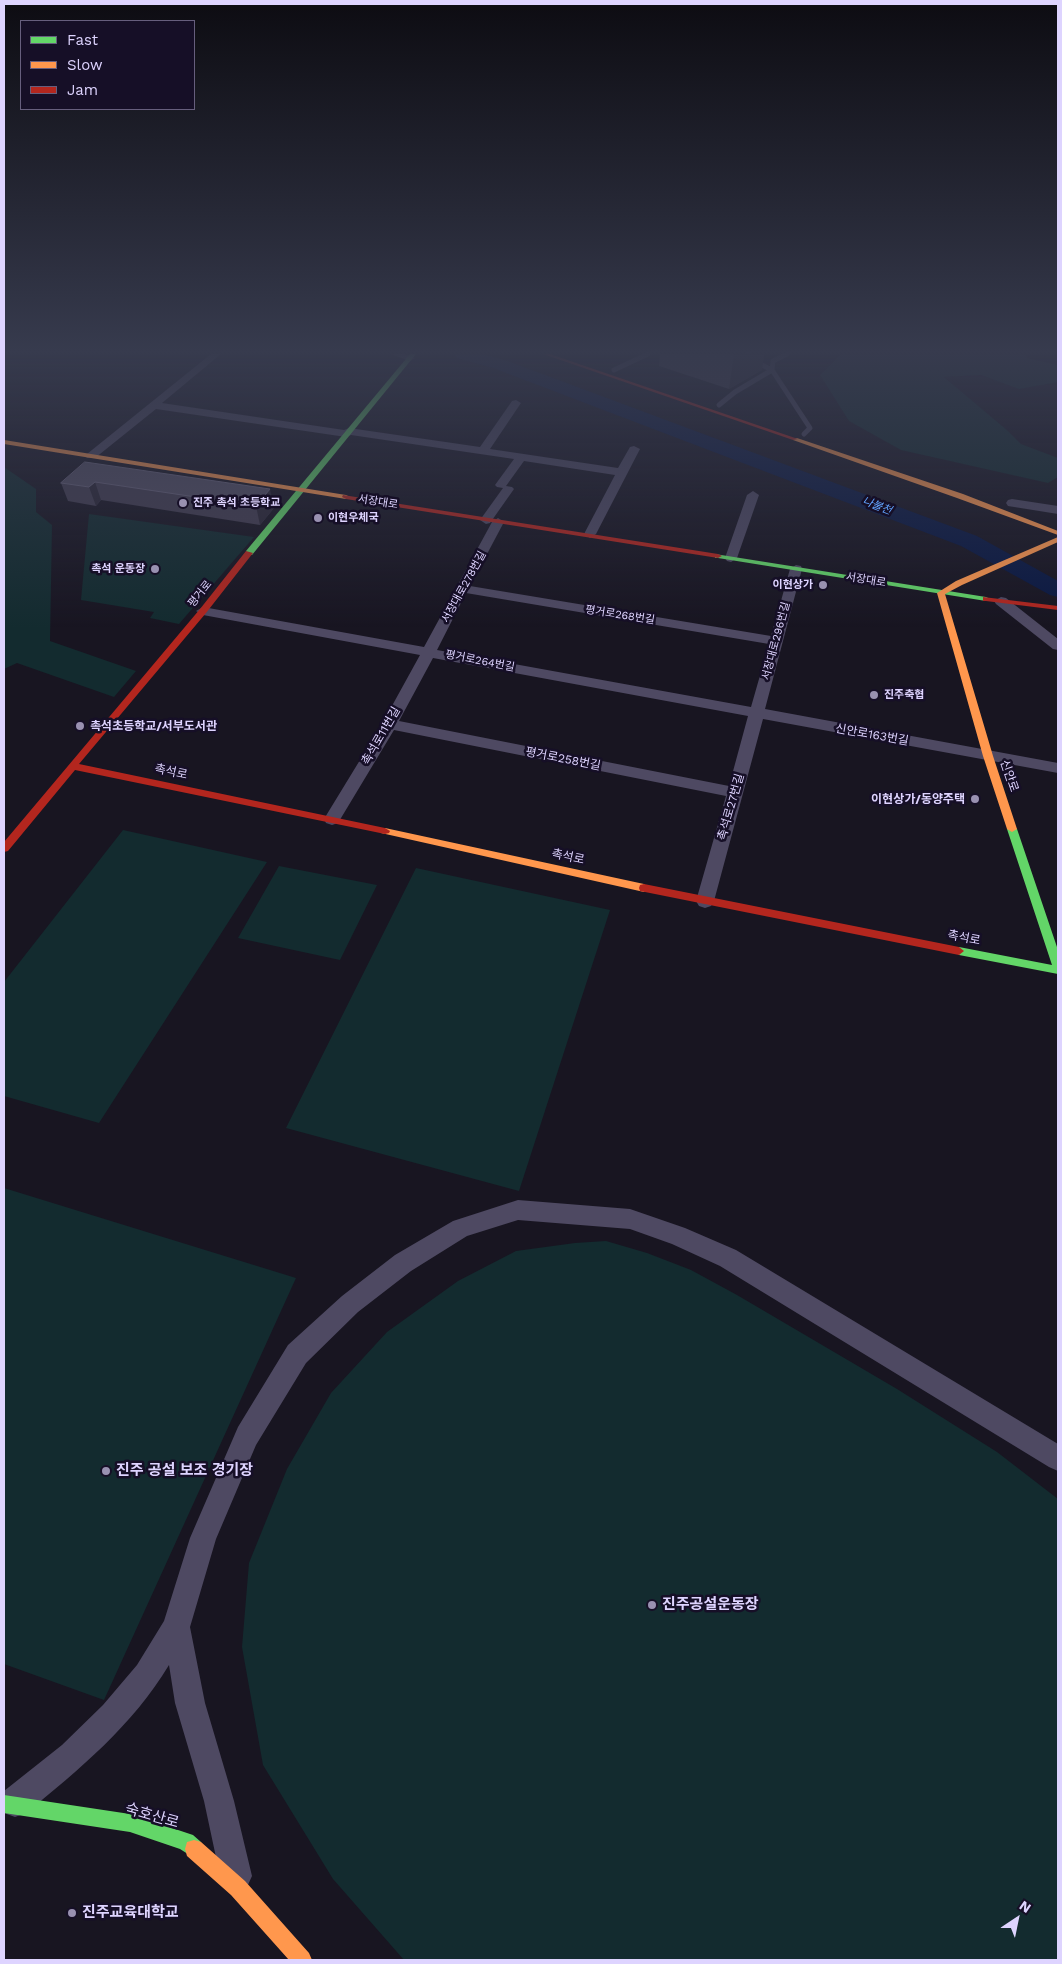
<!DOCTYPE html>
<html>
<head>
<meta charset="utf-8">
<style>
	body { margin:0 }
	#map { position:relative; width:1062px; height:1964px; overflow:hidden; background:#181521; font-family:"Work Sans",sans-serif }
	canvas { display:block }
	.frame { position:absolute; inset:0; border:5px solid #ded4ff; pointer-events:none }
	.legend { position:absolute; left:20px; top:20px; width:175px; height:90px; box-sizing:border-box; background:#160f27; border:1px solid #665e7d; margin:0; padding:6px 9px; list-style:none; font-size:15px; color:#ded4ff }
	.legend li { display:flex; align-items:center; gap:10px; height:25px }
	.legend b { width:25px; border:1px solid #665e7d }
	.north { position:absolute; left:992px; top:1894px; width:50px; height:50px; -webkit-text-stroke:4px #160f27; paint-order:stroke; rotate:34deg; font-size:14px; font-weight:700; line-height:20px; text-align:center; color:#ded4ff }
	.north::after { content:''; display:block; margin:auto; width:18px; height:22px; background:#ded4ff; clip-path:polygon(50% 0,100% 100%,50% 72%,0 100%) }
</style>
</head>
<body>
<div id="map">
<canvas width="1062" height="1964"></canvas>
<div class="frame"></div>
<ul class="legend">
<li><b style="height:6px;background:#63d668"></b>Fast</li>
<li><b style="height:6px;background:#ff974d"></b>Slow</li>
<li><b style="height:6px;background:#b3261e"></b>Jam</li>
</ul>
<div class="north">N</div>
</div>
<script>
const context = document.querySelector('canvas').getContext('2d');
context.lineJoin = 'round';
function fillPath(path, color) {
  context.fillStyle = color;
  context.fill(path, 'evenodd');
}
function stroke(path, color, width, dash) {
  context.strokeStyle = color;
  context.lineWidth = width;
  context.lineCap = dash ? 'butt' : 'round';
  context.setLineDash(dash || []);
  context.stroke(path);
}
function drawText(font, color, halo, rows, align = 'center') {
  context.font = font + ' "Work Sans","Noto Sans KR",sans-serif';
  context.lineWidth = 5;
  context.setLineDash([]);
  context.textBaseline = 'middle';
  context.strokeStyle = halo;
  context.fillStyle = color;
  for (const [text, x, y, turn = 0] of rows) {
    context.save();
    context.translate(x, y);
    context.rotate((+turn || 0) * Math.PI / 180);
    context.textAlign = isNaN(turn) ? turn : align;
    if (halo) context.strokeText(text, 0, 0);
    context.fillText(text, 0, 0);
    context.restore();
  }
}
fillPath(new Path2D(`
	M841,354H1026L1027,358L1058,365V382L1019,389L981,375L944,377L1008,431L1021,444L1058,458V477L1048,483L901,450L849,421L820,375Z
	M4,467L36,489V512L52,525L50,641L136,671L114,697L17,663L4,669Z
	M89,514L254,537L179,624L150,618L154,612L81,600Z
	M123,830L267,862L99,1123L4,1096V982Z
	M279,866L377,885L340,960L238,938Z
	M416,868L610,910L519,1191L286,1128Z
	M4,1188L296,1278L104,1700L4,1664Z
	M606,1241L647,1253L691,1270L737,1295L897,1389L997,1452L1058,1499V1960H404L333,1879L263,1765L242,1647L249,1563L287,1469L331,1393L387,1332L458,1281L516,1251L575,1243Z`), '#132b2f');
fillPath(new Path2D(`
	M454,354H481L505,360L977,536L1058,581V597L1050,595L961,546L493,368L457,358Z`), '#0a1842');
stroke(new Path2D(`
	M748,354L746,357L772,370
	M787,354L773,361L772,370L810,428L804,434
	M614,370L648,354
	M719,405L735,392L772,370`), '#4e4962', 5);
fillPath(new Path2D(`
	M211,354H221L162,403L344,430L349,428L480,447L512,401L516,400L521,403L490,449L618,468L630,447L634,446L640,449L596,534L590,538L584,534L615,475L524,461L506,486L512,487L514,489L490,523L486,524L480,520L503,488L497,487L495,485L514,459L351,435L346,437L156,409L95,458H87L85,456L87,454Z
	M391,354H405L415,358L410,361Z
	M753,491L759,495L737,558L731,562L727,561L725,558L747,495Z
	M1012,499L1058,506V514L1008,506L1006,503L1008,500Z
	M498,518L504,522L470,586L771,636L790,569L796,565L801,566L802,569L765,709L1058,763V773L763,719L714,901L711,906L705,908L699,906L696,901L726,796L394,730L338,823L332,825L326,823L324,819L382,724L420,655L203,615L196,611L203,607L424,647L492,522ZM466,593L769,644L751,707L437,650ZM433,658L748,716L729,786L399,721Z
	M1001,597L1006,598L1058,639V650L1053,649L996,604L994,601Z
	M518,1200L630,1209L685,1228L736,1250L1058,1444V1471L1049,1467L720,1266L672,1244L630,1229L518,1220L467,1236L411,1271L358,1312L306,1363L256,1445L216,1539L190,1627L205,1703L234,1801L252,1876L247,1887L236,1892L225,1887L220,1876L204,1801L175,1703L169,1665C133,1725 79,1770 26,1813L15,1817L4,1813V1791L62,1745L103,1705L137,1665L164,1621L190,1538L238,1427L288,1345L342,1296L395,1255L453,1221Z`), '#4e4962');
fillPath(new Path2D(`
	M410,354H416L252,555H246V551Z
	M715,554L986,597L990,599L986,601L718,558H715Z
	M1012,826L1017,829L1058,950V974L959,955L954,951L959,947L1052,965L1007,829Z
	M4,1795L130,1814L193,1835L201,1842L203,1849L201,1856L194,1858L180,1849L130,1832L4,1813Z`), '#63d668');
fillPath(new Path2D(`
	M793,438H797L963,494L1058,531V535L957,498L793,440Z
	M4,440L346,495L350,497L346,499L4,444Z
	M1058,537V542L962,585L945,594L993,756L1017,829L1012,832L1007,829L983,756L937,593L956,581Z
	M385,828L644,884L649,888L644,892L381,833L380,831Z
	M194,1840L201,1842L245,1881L309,1953L312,1960H289L231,1895L187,1856L185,1849L187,1842Z`), '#ff974d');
fillPath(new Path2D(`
	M543,354H550L798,439L793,440Z
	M343,495L718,554L722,556L718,558L346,499L342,497Z
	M246,551L253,553L206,613L79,764L385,828L390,831L389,833L385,834L75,770L8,851L4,852V842L200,609Z
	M983,597L1058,606V610L986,601H983Z
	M644,884L959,947L964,951L959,955L640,891L639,888L640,885Z`), '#b3261e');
fillPath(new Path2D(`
	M660,354H764L762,370L729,389L659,366Z
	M85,462L274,508L260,525L101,500L96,506L68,501L61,483Z`), '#433d50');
fillPath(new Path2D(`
	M734,354H764L762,370L729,389Z
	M95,482L101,500L96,506L89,487Z
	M270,489L274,508L260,525L256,506Z`), '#2b2635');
const building = new Path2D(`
	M85,462L270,489L256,506L95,482L89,487L61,483Z`);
fillPath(building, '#534e63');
stroke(building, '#69637b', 1);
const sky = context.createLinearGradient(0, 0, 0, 628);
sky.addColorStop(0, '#0d0c12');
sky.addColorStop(0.56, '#373b4e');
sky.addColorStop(1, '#373b4e00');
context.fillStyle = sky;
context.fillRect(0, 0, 1062, 628);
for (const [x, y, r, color] of [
	[183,503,5,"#9991b1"],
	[318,518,5,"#9991b1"],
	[155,569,5,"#9991b1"],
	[823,585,5,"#9991b1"],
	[874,695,5,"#9991b1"],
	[80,726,5,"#9991b1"],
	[975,799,5,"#9991b1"],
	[106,1471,5,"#9991b1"],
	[652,1605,5,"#9991b1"],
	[72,1913,5,"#9991b1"]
]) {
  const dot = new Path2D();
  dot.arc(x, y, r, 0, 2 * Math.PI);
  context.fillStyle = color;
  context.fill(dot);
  stroke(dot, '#160f27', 2);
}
drawText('11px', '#ded4ff', '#160f27', [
	["서장대로",378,502,9],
	["서장대로",866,580,9],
	["서장대로278번길",464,587,-61],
	["평거로",200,594,-51],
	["평거로268번길",620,615,9],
	["서장대로296번길",776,641,-75],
	["평거로264번길",480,661,11]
]);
drawText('bold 11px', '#ded4ff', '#160f27', [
	["진주 촉석 초등학교",193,503],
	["이현우체국",328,518],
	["촉석 운동장",145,569,"right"],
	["이현상가",813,585,"right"],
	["진주축협",884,695]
], 'left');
drawText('italic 11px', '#62a4ff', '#160f27', [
	["나불천",877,506,21]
]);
drawText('bold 12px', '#ded4ff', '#160f27', [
	["촉석초등학교/서부도서관",90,726],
	["이현상가/동양주택",965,799,"right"]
], 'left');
drawText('12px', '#ded4ff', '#160f27', [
	["신안로163번길",872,735,10],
	["촉석로11번길",381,736,-60],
	["평거로258번길",563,759,11],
	["촉석로",171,772,12],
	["신안로",1009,776,71],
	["촉석로27번길",731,807,-74],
	["촉석로",568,857,12],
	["촉석로",964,938,11]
]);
drawText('bold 15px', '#ded4ff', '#160f27', [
	["진주 공설 보조 경기장",116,1471],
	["진주공설운동장",662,1605],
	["진주교육대학교",82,1913]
], 'left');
drawText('15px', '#ded4ff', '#160f27', [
	["숙호산로",152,1816,16]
]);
</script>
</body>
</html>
